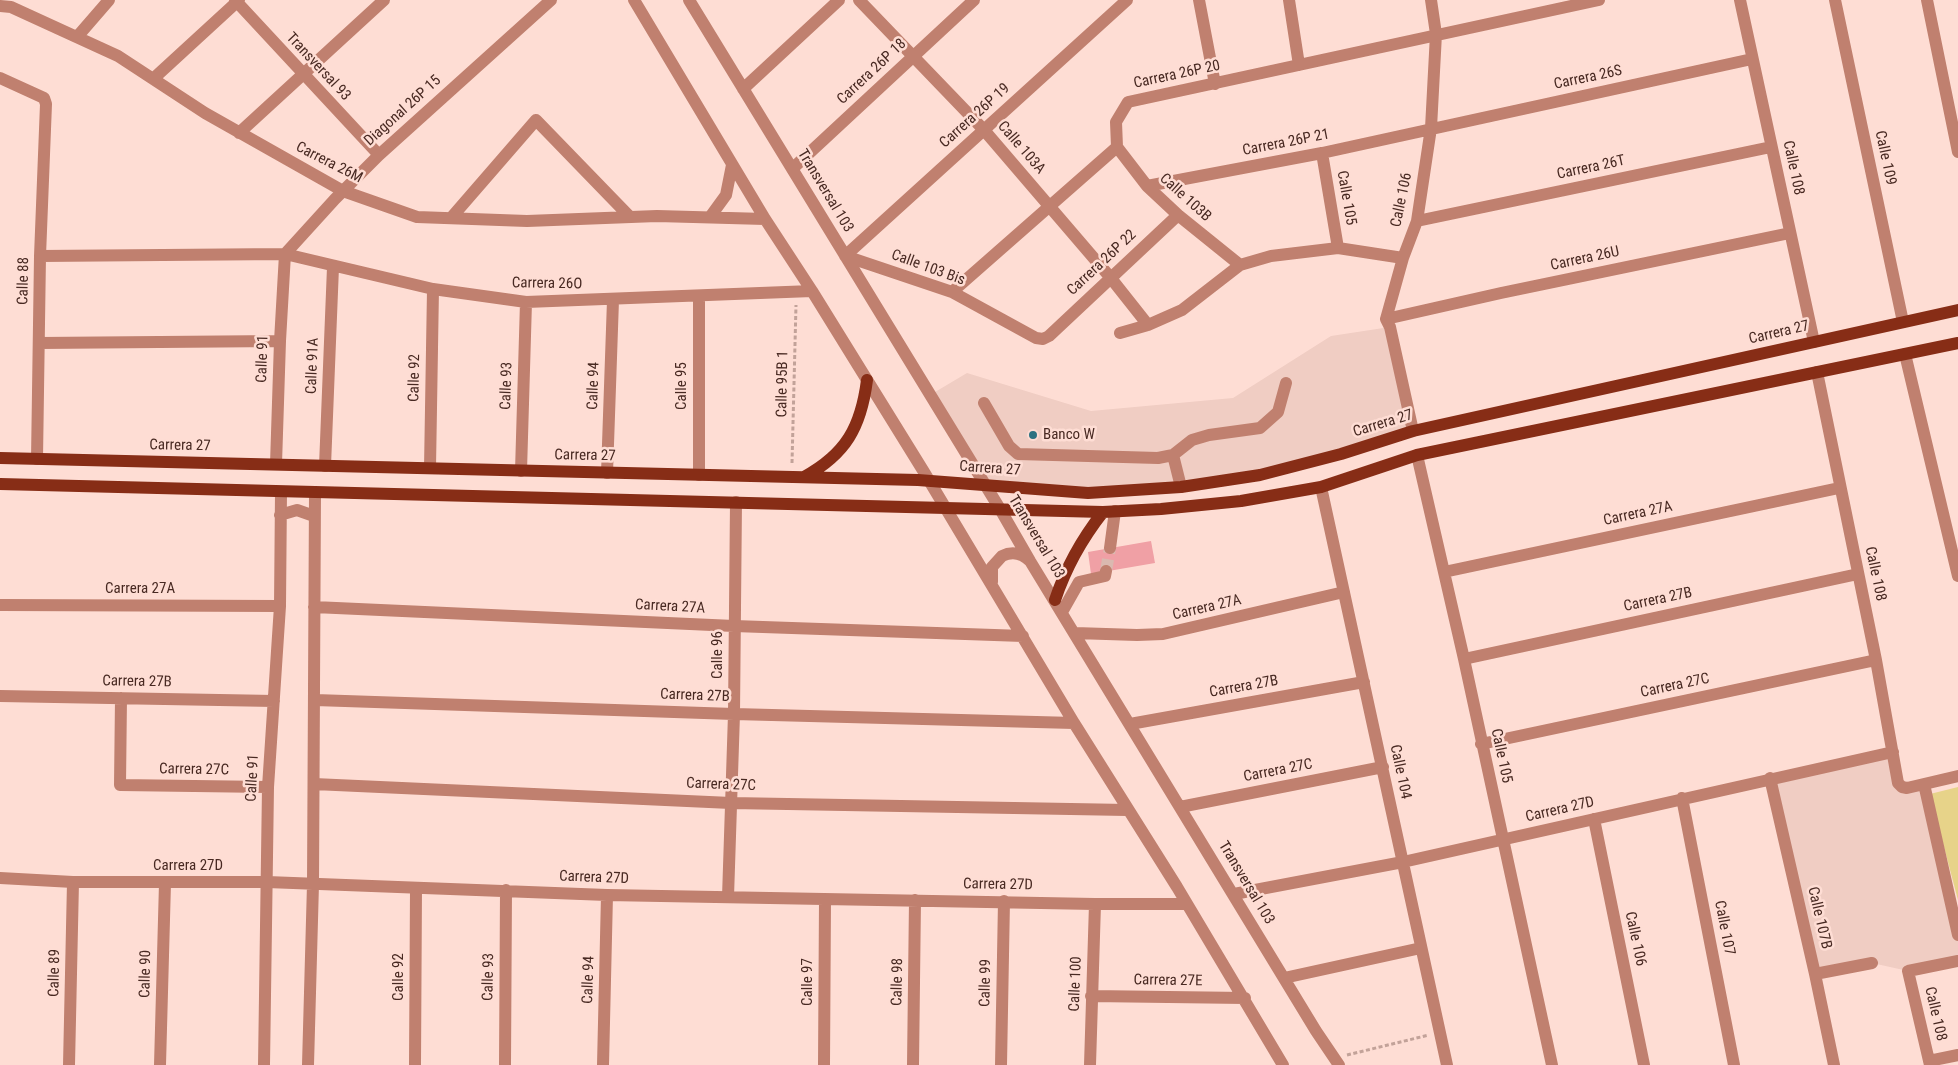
<!DOCTYPE html>
<html>
<head>
<meta charset="utf-8">
<style>
	body { margin:0 }
	canvas { display:block; background:#feddd4 }
</style>
</head>
<body>
<canvas width="1958" height="1065"></canvas>
<script>
const context = document.querySelector('canvas').getContext('2d');
context.lineJoin = 'round';
function fillPath(path, color) {
  context.fillStyle = color;
  context.fill(path, 'evenodd');
}
function stroke(path, color, width, dash) {
  context.strokeStyle = color;
  context.lineWidth = width;
  context.lineCap = dash ? 'butt' : 'round';
  context.setLineDash(dash || []);
  context.stroke(path);
}
function drawText(font, color, halo, rows, align = 'center') {
  context.font = font + ' "Roboto Condensed",sans-serif';
  context.lineWidth = 5;
  context.setLineDash([]);
  context.textBaseline = 'middle';
  context.strokeStyle = halo;
  context.fillStyle = color;
  for (const [text, x, y, turn = 0] of rows) {
    context.save();
    context.translate(x, y);
    context.rotate((+turn || 0) * Math.PI / 180);
    context.textAlign = isNaN(turn) ? turn : align;
    if (halo) context.strokeText(text, 0, 0);
    context.fillText(text, 0, 0);
    context.restore();
  }
}
fillPath(new Path2D(`
	M1390,327L1413,431L1260,475L1088,493L985,485L930,395L967,373L1091,411L1233,398L1331,336Z
	M1893,752L1898,783L1924,784L1958,935V961L1908,971L1872,963L1815,974L1770,778Z`), '#f0cdc3');
fillPath(new Path2D(`
	M1958,787V900L1930,794Z`), '#e7d389');
fillPath(new Path2D(`
	M1151,541L1155,563L1091,574L1088,552Z`), '#f0a0a5');
stroke(new Path2D(`
	M1106,571L1110,548`), '#dab9b0', 12, [12, 6]);
stroke(new Path2D(`
	M792,463L796,305
	M1347,1055L1429,1035`), '#c2a299', 3, [4, 2.5]);
stroke(new Path2D(`
	M235,0L379,155
	M634,0L765,219L812,291L924,472L1074,723L1177,887L1283,1065
	M689,0L1000,509L1030,561L1316,1031L1339,1065
	M859,0L984,130L1110,277L1148,325
	M1127,0L845,256L952,292L1036,338L1043,339L1049,336L1178,215
	M1199,0L1215,84
	M1289,0L1299,65
	M1740,0L1814,342
	M1835,0L1903,322
	M1927,0L1958,152
	M0,6L11,7L118,56L205,113L343,191L417,217L527,221L657,216L765,219
	M77,37L109,0
	M0,78L44,98L46,104L40,256L37,459
	M153,79L239,0
	M743,89L839,0
	M239,133L384,0
	M1117,147L1116,122L1128,102L1599,0
	M1117,147L1147,186L1178,215L1240,265
	M1322,153L1338,248
	M792,169L974,0
	M1147,186L1322,153L1752,59
	M710,217L726,195L732,165
	M451,218L536,120L630,217
	M1417,221L1771,147
	M285,254L335,199L379,155L551,0
	M40,256L285,254L433,289L526,302L812,291
	M952,292L1117,147
	M1386,319L1501,293L1790,233
	M1120,333L1148,325L1182,310L1240,265L1271,256L1338,248L1403,258
	M39,343L280,341
	M1905,354L1958,576
	M1817,372L1876,660L1898,783L1902,787L1907,788L1958,776
	M984,403L1009,446L1018,454L1158,458L1173,455L1181,487
	M1413,431L1390,327L1386,319L1403,258L1417,221L1431,128L1436,34L1431,0
	M1173,455L1192,440L1209,435L1260,428L1278,412L1286,383
	M1417,455L1464,659L1552,1065
	M276,464L280,341L285,254
	M325,466L333,267
	M430,468L433,289
	M521,471L526,302
	M607,473L613,300
	M699,475V296
	M1321,487L1447,1065
	M280,515L297,510L314,516
	M1110,548L1115,511
	M1444,572L1839,488
	M992,582V567L1002,556C1012,551 1022,553 1030,561
	M0,605L280,606
	M314,607L734,626L1023,636
	M1062,612L1079,582L1105,576L1106,571
	M1075,633L1137,635L1163,634L1344,592
	M1464,659L1858,574
	M0,696L274,701
	M121,698L120,785L268,787
	M315,700L734,714L1074,723
	M1130,724L1364,682
	M1481,744L1876,660
	M1770,778L1815,974L1834,1065
	M314,784L731,803L1127,810
	M1924,784L1958,935
	M1682,798L1734,1065
	M1180,807L1383,767
	M1594,819L1644,1065
	M0,878L73,882H267L607,895L1095,904H1187
	M1234,894L1403,862L1893,752
	M728,897L734,714L736,502
	M1815,974L1872,963
	M1284,978L1421,948
	M1091,996L1245,998
	M1929,1061L1958,1055
	M69,1065L73,882
	M160,1065L165,883
	M264,1065L268,787L280,606L281,492
	M308,1065L313,884L315,493
	M415,1065L416,888
	M505,1065L506,890
	M603,1065L607,895
	M824,1065L825,899
	M913,1065L915,900
	M1001,1065L1004,901
	M1090,1065L1095,904
	M1930,1065L1908,971L1958,961`), '#c0806f', 12);
stroke(new Path2D(`
	M0,458L918,480L1088,493L1181,487L1260,475L1341,454L1413,431L1958,310
	M804,477C846,454 861,427 867,380
	M0,484L1103,512L1161,509L1241,501L1321,487L1417,455L1958,343
	M1055,600C1066,567 1081,540 1103,512`), '#872d16', 12);
for (const [x, y, r, color] of [
	[1033,435,5,"#2d7281"]
]) {
  const dot = new Path2D();
  dot.arc(x, y, r, 0, 2 * Math.PI);
  context.fillStyle = color;
  context.fill(dot);
  stroke(dot, '#feddd4', 2);
}
drawText('15px', '#482922', '#feddd4', [
	["Transversal 93",318,67,47],
	["Carrera 26P 18",872,72,-43],
	["Carrera 26P 20",1177,75,-12],
	["Carrera 26S",1588,78,-12],
	["Diagonal 26P 15",403,111,-42],
	["Carrera 26P 19",975,116,-42],
	["Carrera 26P 21",1286,143,-11],
	["Calle 103A",1021,148,49],
	["Calle 109",1885,158,78],
	["Carrera 26M",329,163,27],
	["Carrera 26T",1591,168,-12],
	["Calle 108",1793,168,78],
	["Transversal 103",825,191,59],
	["Calle 103B",1185,198,42],
	["Calle 105",1346,198,80],
	["Calle 106",1402,200,-78],
	["Carrera 26U",1585,259,-12],
	["Carrera 26P 22",1102,263,-43],
	["Calle 103 Bis",928,268,20],
	["Calle 88",24,281,-89],
	["Carrera 26O",547,284,1],
	["Carrera 27",1779,333,-13],
	["Calle 91",263,359,-88],
	["Calle 91A",313,366,-88],
	["Calle 92",415,378,-89],
	["Calle 95B 1",783,384,-89],
	["Calle 93",507,386,-88],
	["Calle 94",594,386,-88],
	["Calle 95",682,386,-90],
	["Carrera 27",1383,424,-17],
	["Carrera 27",180,446,1],
	["Carrera 27",585,456,1],
	["Carrera 27",990,469,4],
	["Carrera 27A",1638,514,-12],
	["Transversal 103",1036,537,59],
	["Calle 108",1875,574,78],
	["Carrera 27A",140,589],
	["Carrera 27B",1658,600,-12],
	["Carrera 27A",670,607,3],
	["Carrera 27A",1207,608,-13],
	["Calle 96",718,655,-90],
	["Carrera 27B",137,682,1],
	["Carrera 27C",1675,686,-12],
	["Carrera 27B",1244,687,-10],
	["Carrera 27B",695,696,2],
	["Calle 105",1501,756,78],
	["Carrera 27C",194,770,1],
	["Carrera 27C",1278,771,-11],
	["Calle 104",1400,772,78],
	["Calle 91",253,778,-87],
	["Carrera 27C",721,785,2],
	["Carrera 27D",1560,810,-13],
	["Carrera 27D",188,866],
	["Carrera 27D",594,878,2],
	["Transversal 103",1246,883,59],
	["Carrera 27D",998,885,1],
	["Calle 107B",1819,918,77],
	["Calle 107",1724,928,79],
	["Calle 106",1635,939,78],
	["Calle 89",55,973,-89],
	["Calle 90",146,974,-89],
	["Calle 92",399,977,-90],
	["Calle 93",489,977,-89],
	["Calle 94",589,980,-88],
	["Carrera 27E",1168,981,1],
	["Calle 97",808,982,-90],
	["Calle 98",898,982,-89],
	["Calle 99",986,983,-89],
	["Calle 100",1076,984,-88],
	["Calle 108",1935,1014,77]
]);
drawText('15px', '#482922', '#feddd4', [
	["Banco W",1043,435]
], 'left');
</script>
</body>
</html>
